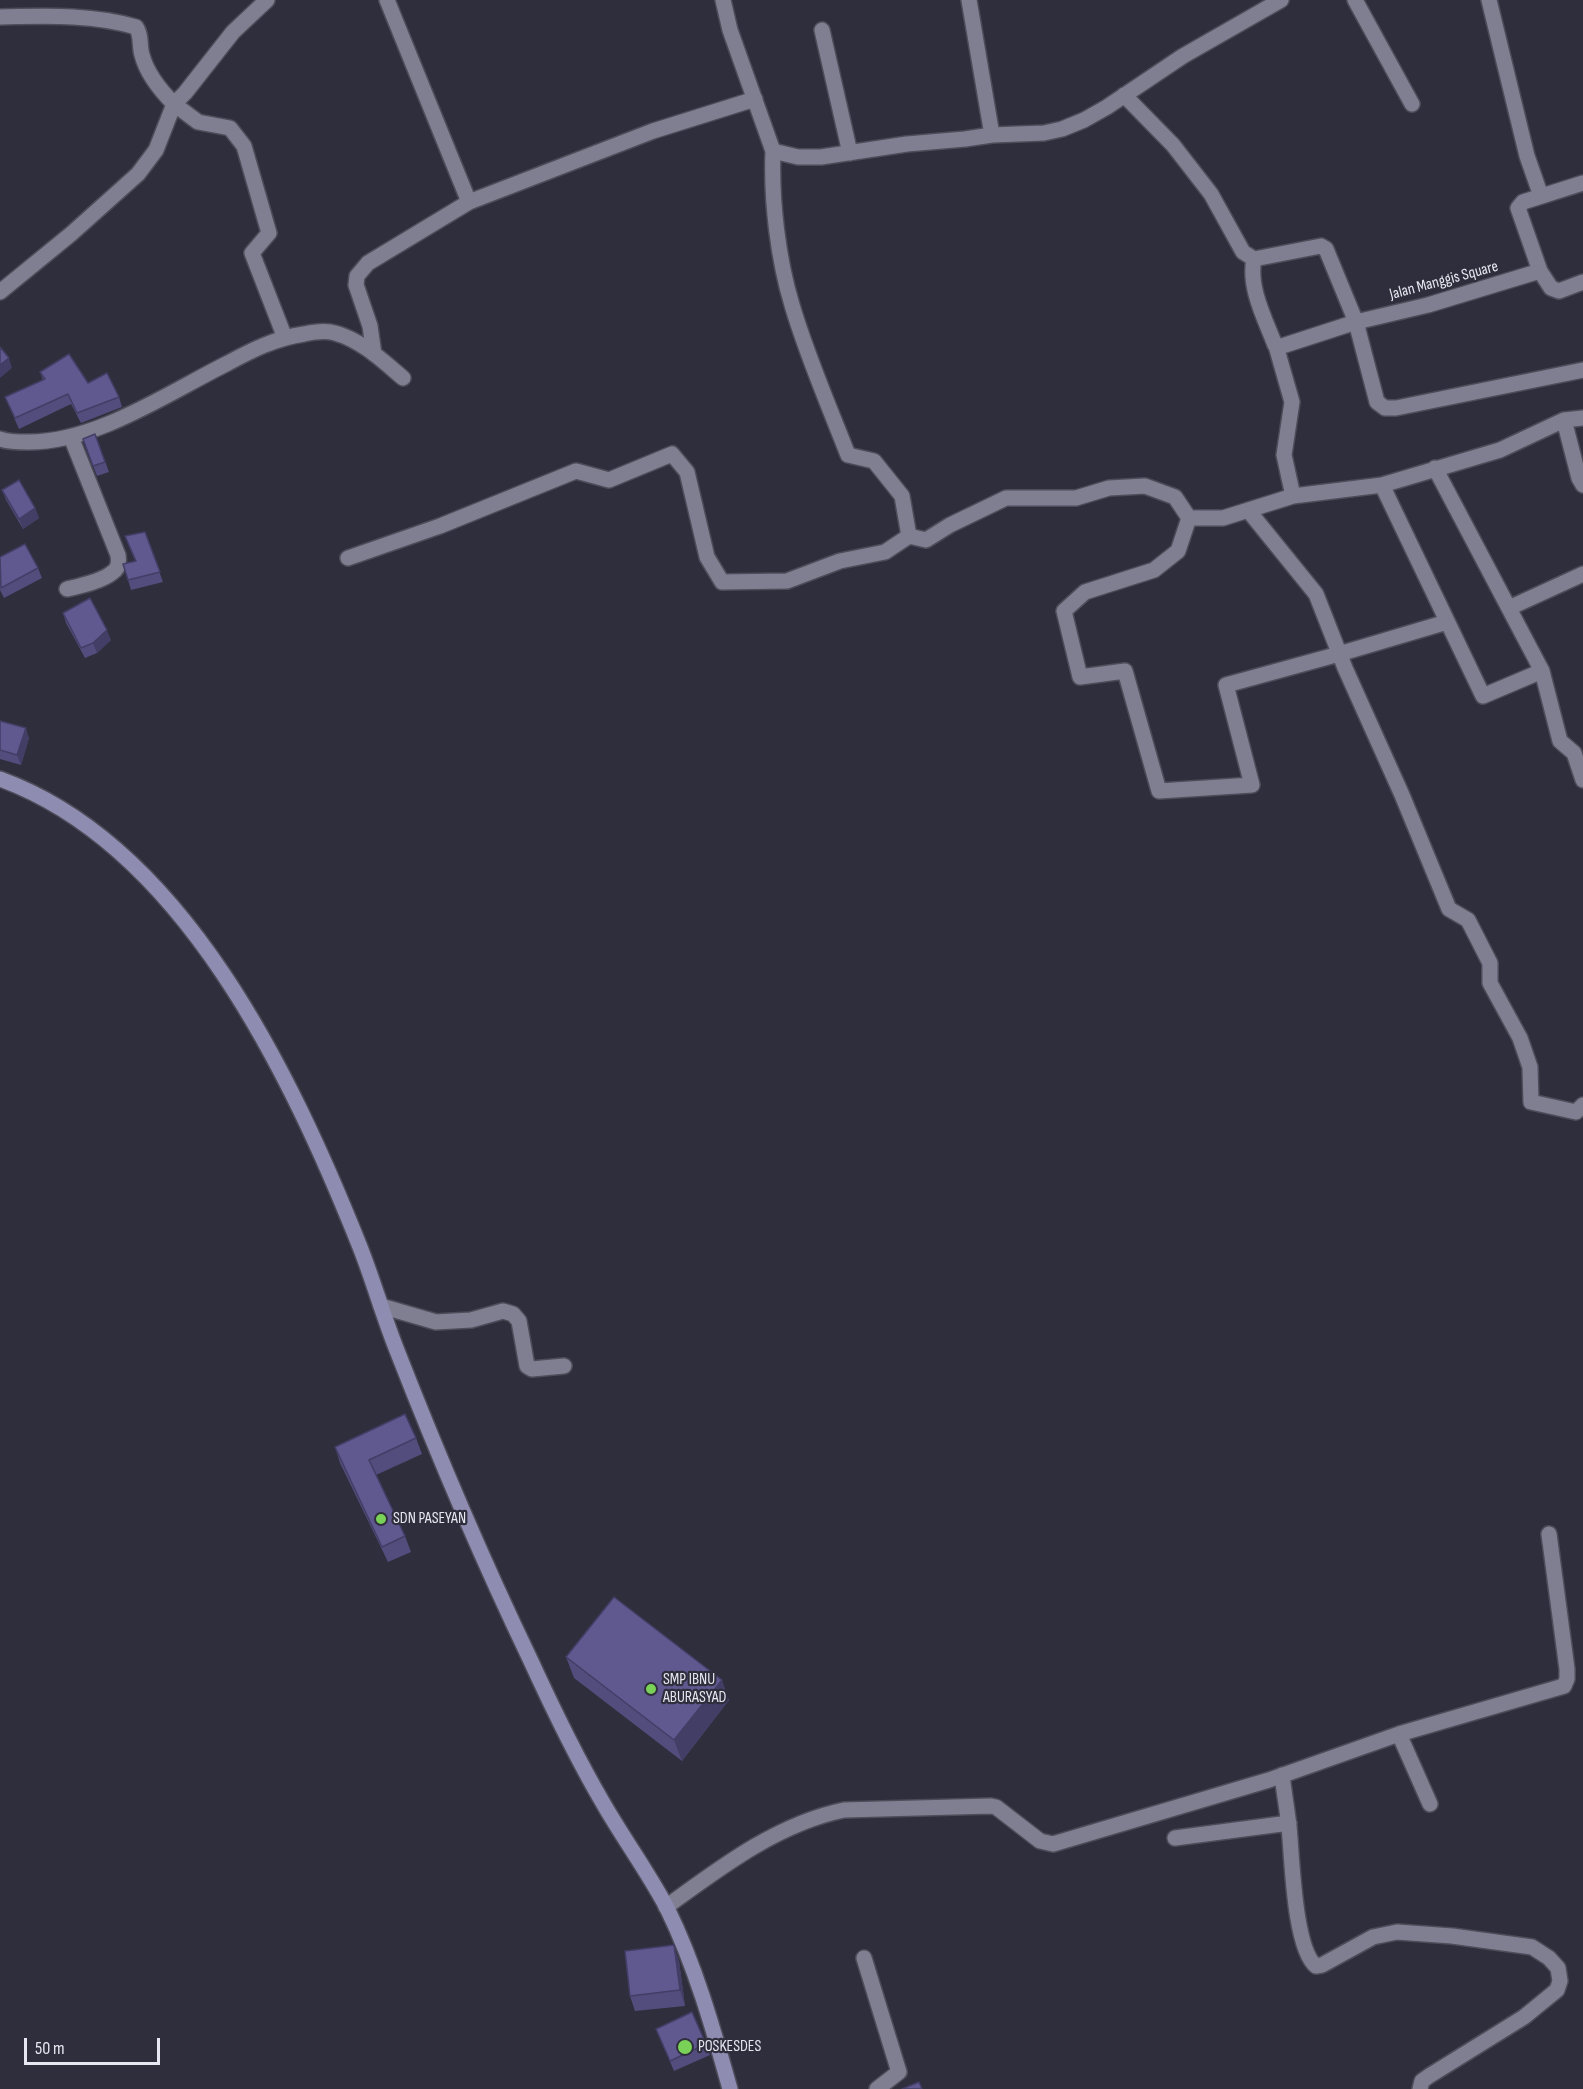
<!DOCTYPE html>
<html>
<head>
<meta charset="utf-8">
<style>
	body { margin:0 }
	#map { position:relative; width:1583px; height:2089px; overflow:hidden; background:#2f2e3d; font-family:"Sofia Sans Condensed",sans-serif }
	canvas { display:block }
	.scale { position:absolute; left:24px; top:2038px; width:136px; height:27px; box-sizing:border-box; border:3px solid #e7e7f1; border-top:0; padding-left:8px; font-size:18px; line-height:21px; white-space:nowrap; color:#e7e7f1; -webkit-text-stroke:4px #2f2e3d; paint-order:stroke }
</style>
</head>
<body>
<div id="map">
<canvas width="1583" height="2089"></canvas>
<div class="scale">50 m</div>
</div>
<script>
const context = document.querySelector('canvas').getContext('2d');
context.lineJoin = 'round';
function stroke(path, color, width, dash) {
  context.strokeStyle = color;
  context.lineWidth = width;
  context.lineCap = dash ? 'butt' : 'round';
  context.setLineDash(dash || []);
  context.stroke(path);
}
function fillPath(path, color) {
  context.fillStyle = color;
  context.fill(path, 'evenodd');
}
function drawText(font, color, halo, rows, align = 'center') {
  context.font = font + ' "Sofia Sans Condensed",sans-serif';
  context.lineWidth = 4.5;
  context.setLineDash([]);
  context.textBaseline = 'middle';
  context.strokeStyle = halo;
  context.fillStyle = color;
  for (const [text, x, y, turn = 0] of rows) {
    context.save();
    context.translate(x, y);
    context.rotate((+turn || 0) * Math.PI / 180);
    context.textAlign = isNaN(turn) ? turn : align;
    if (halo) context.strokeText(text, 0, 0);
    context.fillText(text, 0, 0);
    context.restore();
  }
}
const street = new Path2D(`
	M387,0L469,202
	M723,0L730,30L773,151L798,157H821L907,144L965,139L992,135L1044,133L1062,129L1084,120L1107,107L1183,56L1281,0
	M969,0L992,135
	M1355,0L1412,104
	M1489,0L1527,156L1541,196
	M0,17C45,16 93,14 136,27C142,35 139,46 142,55C147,74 161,91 174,104L185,93L233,32L267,0
	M822,30L850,153
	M1124,95L1173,145L1211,194L1243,252L1254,259L1321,246L1326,249L1356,322L1377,402L1385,408H1396L1583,370
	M773,151C771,200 778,259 792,305C807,356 829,406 848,455L874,461L902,496L909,536L926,540L950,525L1006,498H1076L1109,488L1145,486L1175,497L1189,518H1223L1293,496
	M1583,183L1523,202L1518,208L1540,271L1551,288L1559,291L1583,282
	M1254,259C1248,287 1265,319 1275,345L1279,347L1356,322L1428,305L1540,271
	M0,292L71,234L138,174L156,150L174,104L198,122L230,128L244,146L269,233L252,253L285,338
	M1276,346L1292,402L1284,455L1293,496L1382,485L1500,450L1564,420L1583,418
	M374,354L370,326L356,285L357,276L368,263L469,202L653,131L755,99
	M1564,420L1579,478L1583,485
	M0,439C9,442 18,442 27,442C95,443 168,393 228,363C252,350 276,338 304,334C313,332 326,330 335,333C361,340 383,361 403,378
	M1435,468L1542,671L1560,741L1574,753L1583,780
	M1382,485L1483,696L1542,671
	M1248,510L1316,594L1345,668L1402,795L1449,909L1468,920L1490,963V983L1520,1038L1530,1067L1531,1102L1576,1112L1583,1105
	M1189,518L1178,551L1154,570L1085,592L1064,611L1080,677L1125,671L1159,791L1252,785L1226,685L1339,654L1447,622
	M348,558L440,526L576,471L609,480L672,454L687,472L707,557L722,582L787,581L840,561L885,552L909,536
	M67,589C80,586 103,581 113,572C119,568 119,561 118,555L71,437
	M1509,608L1583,574
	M381,1306L436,1322L471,1320L503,1311L513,1314L519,1321L527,1366L532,1369L564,1366
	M1399,1734L1430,1804
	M1282,1775C1284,1792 1287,1809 1289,1826C1292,1856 1294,1949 1316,1966L1322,1965L1373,1937L1397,1932L1452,1936L1532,1947L1549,1958L1558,1968L1560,1981L1557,1990L1524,2017L1429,2076L1422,2081L1420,2089
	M1175,1838L1289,1823
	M666,1907C721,1867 777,1824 844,1810L991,1806L996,1807L1040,1841L1053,1844L1269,1780L1399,1734L1564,1686L1567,1679V1669L1549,1534
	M864,1958L899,2072L877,2089`);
const secondary = new Path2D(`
	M0,779C184,846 292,1077 360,1247C373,1280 383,1315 396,1348C437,1453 481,1557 530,1659C552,1707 576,1757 603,1803C623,1838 648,1872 667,1908C695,1965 713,2028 730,2089`);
stroke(street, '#4d4c59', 18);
stroke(secondary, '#4d4c59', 18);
stroke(street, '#807f91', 15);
stroke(secondary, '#8f8cb2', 15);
fillPath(new Path2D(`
	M40,372L88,383L119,397L122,407L81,423L71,404L19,429L5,397L43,380Z
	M95,434L109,472L97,476L83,439Z
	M2,490L35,508L39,518L23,529L6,500Z
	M145,532L163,582L131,590L128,580L135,561L125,536Z
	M0,557L38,568L42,578L4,598L0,590Z
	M63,613L111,640L97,653L85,658L66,623Z
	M0,721L29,738L21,765L0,759Z
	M416,1438L422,1454L376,1475L405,1536L411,1552L388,1562L340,1463L335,1447Z
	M566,1657L729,1700L682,1761L574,1678Z
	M679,1961L685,2006L635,2011L630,1996Z
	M656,2029L706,2044L710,2055L674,2071Z`), '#524d7c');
fillPath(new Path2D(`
	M9,358L12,368L0,378V365Z
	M35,508L39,518L23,529L19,519Z
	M107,630L111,640L97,653L93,643Z
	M26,728L29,738L21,765L17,755Z
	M722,1680L729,1700L682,1761L674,1740Z
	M674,1945L679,1961L685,2006L680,1990Z`), '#423e65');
const building = new Path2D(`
	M0,347L9,358L0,365Z
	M69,354L88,383L107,373L119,397L77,413L68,394L15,418L5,397L45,379L40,372Z
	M95,434L105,462L93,466L83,439Z
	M19,480L35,508L19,519L2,490Z
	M145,532L160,572L128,580L123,564L136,561L125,536Z
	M25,544L38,568L1,588L0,557Z
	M90,598L107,630L93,643L81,648L63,613Z
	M0,721L26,728L17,755L0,750Z
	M405,1414L416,1438L369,1460L405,1536L382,1547L335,1447Z
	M614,1597L722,1680L674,1740L566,1657Z
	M674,1945L680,1990L630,1996L625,1951Z
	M692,2012L706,2044L670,2061L656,2029Z
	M919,2082L922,2089H902Z`);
fillPath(building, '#5f5990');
stroke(building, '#423e65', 1.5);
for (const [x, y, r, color] of [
	[381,1519,6,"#79d157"],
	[651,1689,6,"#79d157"],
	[685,2047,8,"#79d157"]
]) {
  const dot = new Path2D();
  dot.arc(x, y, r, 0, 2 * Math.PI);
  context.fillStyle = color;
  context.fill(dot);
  stroke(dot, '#2f2e3d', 2);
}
drawText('16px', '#e7e7f1', '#2f2e3d', [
	["Jalan Manggis Square",1444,281,-15]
]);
drawText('16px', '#e7e7f1', '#2f2e3d', [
	["SDN PASEYAN",393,1519],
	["SMP IBNU",663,1680],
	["ABURASYAD",663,1698],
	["POSKESDES",698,2047]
], 'left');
</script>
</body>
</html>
